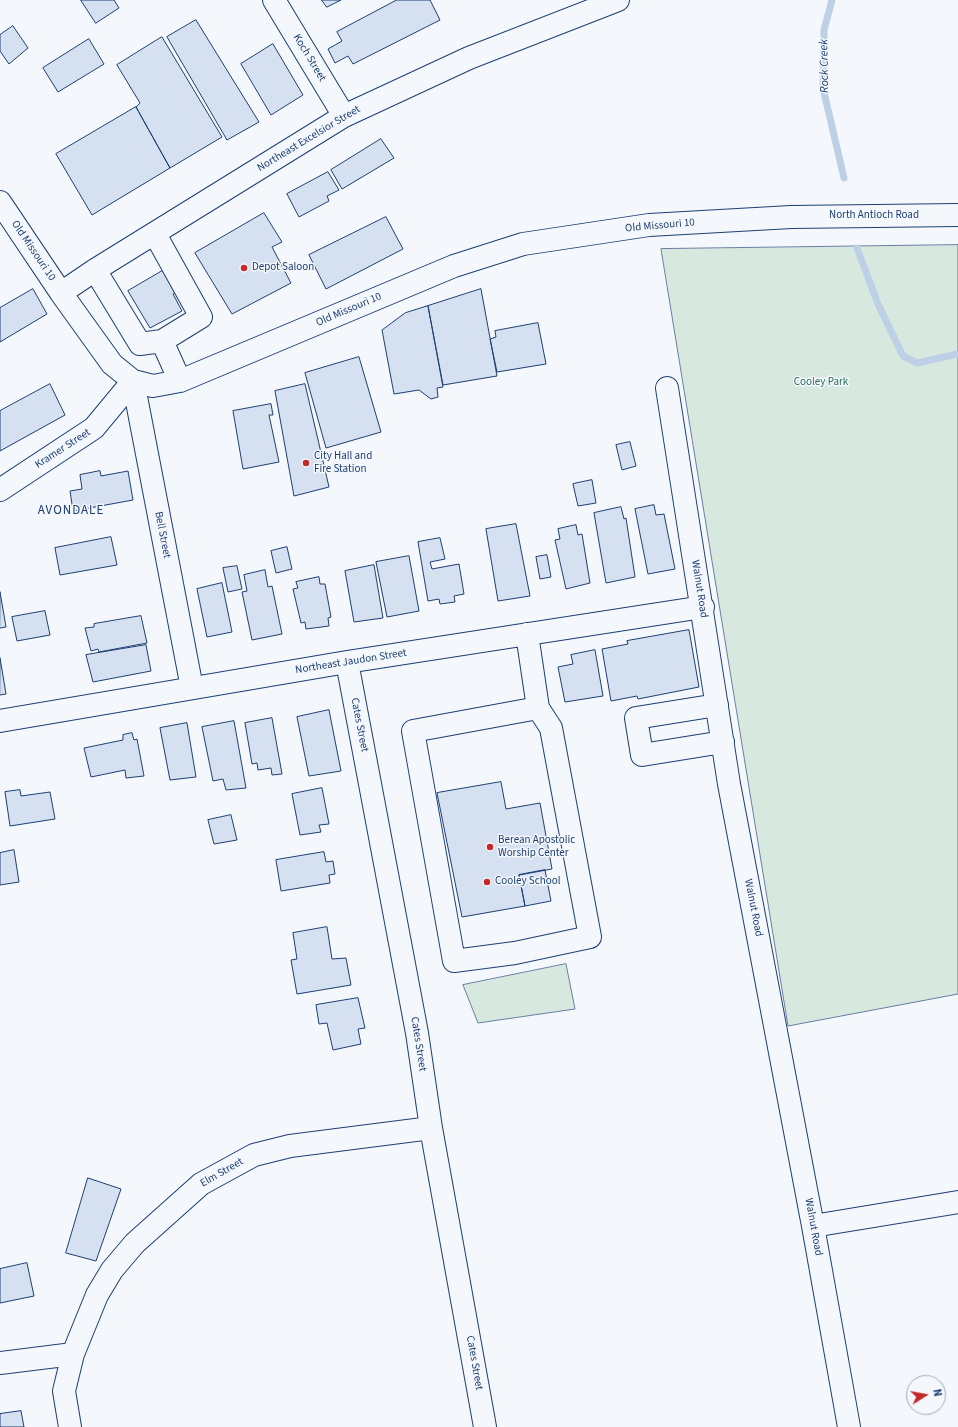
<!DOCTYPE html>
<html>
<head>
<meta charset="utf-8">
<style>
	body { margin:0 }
	#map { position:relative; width:958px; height:1427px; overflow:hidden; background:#f4f7fb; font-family:"Source Sans 3",sans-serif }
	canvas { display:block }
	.north { position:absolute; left:906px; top:1375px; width:40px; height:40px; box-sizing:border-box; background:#f4f7fb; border:1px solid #9eadc5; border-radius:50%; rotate:79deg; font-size:11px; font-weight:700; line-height:16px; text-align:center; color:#1d3f73 }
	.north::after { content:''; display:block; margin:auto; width:14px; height:18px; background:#c62828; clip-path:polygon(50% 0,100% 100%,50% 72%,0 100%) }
</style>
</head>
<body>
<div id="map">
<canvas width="958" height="1427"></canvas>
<div class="north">N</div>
</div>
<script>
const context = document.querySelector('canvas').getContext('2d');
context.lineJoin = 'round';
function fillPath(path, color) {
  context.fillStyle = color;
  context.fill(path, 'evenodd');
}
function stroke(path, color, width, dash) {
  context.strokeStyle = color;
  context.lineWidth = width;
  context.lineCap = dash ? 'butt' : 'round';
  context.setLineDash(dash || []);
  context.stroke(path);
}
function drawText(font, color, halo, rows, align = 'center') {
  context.font = font + ' "Source Sans 3",sans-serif';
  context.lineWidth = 3;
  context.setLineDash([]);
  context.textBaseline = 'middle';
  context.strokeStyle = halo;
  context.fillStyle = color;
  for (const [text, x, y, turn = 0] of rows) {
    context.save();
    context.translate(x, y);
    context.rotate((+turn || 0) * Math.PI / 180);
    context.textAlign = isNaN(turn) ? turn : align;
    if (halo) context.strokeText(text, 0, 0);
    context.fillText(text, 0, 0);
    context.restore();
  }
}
const green = new Path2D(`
	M958,245V994L788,1026L661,249Z
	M566,964L575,1009L478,1023L463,985Z`);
fillPath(green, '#d7e8df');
stroke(green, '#687fa3', 1);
stroke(new Path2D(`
	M832,0L824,30L823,88L844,178
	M857,248L878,304L903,356L917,363L958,354`), '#bed0e5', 7);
const building = new Path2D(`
	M81,0H114L119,8L96,23Z
	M322,0H341L327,7Z
	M397,0H430L440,20L353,64L348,56L335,63L328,49L342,41L337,32Z
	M196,20L259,122L227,140L167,37Z
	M13,26L28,48L9,64L0,51V35Z
	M162,37L222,137L170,168L136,107L140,103L117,65Z
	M89,39L104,64L58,92L43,68Z
	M273,44L303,95L271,115L241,64Z
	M136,107L170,168L92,215L56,154Z
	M381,139L394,158L342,189L331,170Z
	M328,172L339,190L327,196L329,201L299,217L287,194Z
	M264,213L282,242L272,247L291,283L232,314L195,253Z
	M386,217L403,249L326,289L309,255Z
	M164,270L178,292L173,294L182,311L150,328L128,291Z
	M33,289L47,314L0,342V308Z
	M481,289L497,376L443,385L428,306Z
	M428,306L443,387L437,388L438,397L431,399L419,390L394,394L382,330L405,313Z
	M538,323L546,364L497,372L490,339L496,337L495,331Z
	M359,357L381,432L326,448L305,373Z
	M50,384L65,415L0,451V411Z
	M305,384L329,487L294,496L275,391Z
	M271,404L273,415H269L279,462L243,469L233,411Z
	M630,442L636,466L622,470L616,445Z
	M100,471L101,476L128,471L133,500L73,511L70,491L82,489L80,475Z
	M592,480L596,503L578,506L573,484Z
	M654,505L656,515L664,514L675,569L648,574L635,509Z
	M621,507L624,519L626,518L635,577L606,583L594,513Z
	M516,524L530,596L498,601L486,529Z
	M576,525L578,535L582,534L590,583L566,589L555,540L560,539L558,529Z
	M111,537L117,565L60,575L55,548Z
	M440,538L445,559L430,562L432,569L459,564L464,594L454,596L455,602L440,604L439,599L428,601L418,542Z
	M287,547L292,569L276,573L271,551Z
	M547,555L551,577L540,579L536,557Z
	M409,556L419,611L387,617L376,562Z
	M374,565L383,618L354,622L345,571Z
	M237,566L242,589L228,592L223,568Z
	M265,570L268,587L272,586L282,634L252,640L242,592L247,591L244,575Z
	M319,577L320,584H325L331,617L328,618L329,626L306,629L305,622L301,623L293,589L298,588L296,582Z
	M222,583L232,632L207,637L197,589Z
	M0,592L6,627L0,628Z
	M45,611L50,635L17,641L12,617Z
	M141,616L147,643L99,652L98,649L91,651L85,628L94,627V624Z
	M689,630L699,687L638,699L637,696L611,701L602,649L628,644L627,641Z
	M146,645L151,671L93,682L86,655Z
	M595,650L603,696L565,702L558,667L573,664L571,655Z
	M0,658L6,694L0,695Z
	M329,710L341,771L309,776L297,717Z
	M272,718L282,774L272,775L271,768L258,770L257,763L252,764L245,723Z
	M234,721L246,788L226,790L223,779L213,781L202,727Z
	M187,723L196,777L170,780L160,728Z
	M132,733L134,740L137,739L144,776L126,778L125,770L91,777L84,748L123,740V735Z
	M501,782L506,809L540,803L552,869L519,875L525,906L462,917L437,793Z
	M322,788L329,824L319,825L321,832L300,835L292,794Z
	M20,790L21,796L50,792L55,819L10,826L5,792Z
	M231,815L237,840L214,844L208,820Z
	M14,850L19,882L0,885V853Z
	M324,852L326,862L333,861L335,874L329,875L330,883L281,891L276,860Z
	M545,870L551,901L525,906L519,875Z
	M327,927L332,959L346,958L351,985L297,994L291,960L297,959L293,933Z
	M358,998L365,1028L358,1029L361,1044L333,1050L327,1023L319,1024L316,1005Z
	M88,1178L121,1189L96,1261L66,1253Z
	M27,1263L34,1296L0,1303V1269Z
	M21,1411L24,1427H0V1414Z`);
fillPath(building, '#d5e0f0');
stroke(building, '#1d3f73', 1);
const minor = new Path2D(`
	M274,0L344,116
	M0,202L61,293L112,364L133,381L153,386L180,381L454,266L523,244L649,225L791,217L958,215
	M155,234L201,317L162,341L180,381
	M95,270L140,344L162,341
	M61,293L95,270L344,116L469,58L618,0
	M133,381L192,688
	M667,388L729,784L813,1226L849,1427
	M0,490L94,428L133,381
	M527,634L538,708L413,731L454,961L515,953L590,937L551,728L538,708
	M347,662L417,1033L431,1128L485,1427
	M717,705L636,718L642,755L723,742
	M0,721L347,662L703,607
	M813,1226L958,1202
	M0,1363L73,1354
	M70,1427L64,1391L73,1354L97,1295L112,1270L135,1243L201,1184L254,1155L290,1146L431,1128`);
stroke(minor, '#1d3f73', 24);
stroke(minor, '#f4f7fb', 22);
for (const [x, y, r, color] of [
	[244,268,4,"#c62828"],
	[306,463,4,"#c62828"],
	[490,847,4,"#c62828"],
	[487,882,4,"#c62828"]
]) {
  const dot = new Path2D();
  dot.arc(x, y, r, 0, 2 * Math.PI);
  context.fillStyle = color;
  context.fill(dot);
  stroke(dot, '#f4f7fb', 1.5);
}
drawText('11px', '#1d3f73', '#f4f7fb', [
	["Koch Street",309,58,59],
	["Northeast Excelsior Street",309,139,-31],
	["North Antioch Road",874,216],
	["Old Missouri 10",660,226,-5],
	["Old Missouri 10",33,251,56],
	["Old Missouri 10",349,310,-23],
	["Kramer Street",63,449,-33],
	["Bell Street",162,535,79],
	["Walnut Road",699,589,81],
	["Northeast Jaudon Street",351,662,-9],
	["Cates Street",359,725,79],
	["Walnut Road",753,908,79],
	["Cates Street",418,1044,81],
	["Elm Street",222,1173,-30],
	["Walnut Road",813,1227,80],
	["Cates Street",474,1363,80]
]);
drawText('11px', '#1d3f73', '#f4f7fb', [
	["Depot Saloon",252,268],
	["City Hall and",314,457],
	["Fire Station",314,470],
	["Berean Apostolic",498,841],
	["Worship Center",498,854],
	["Cooley School",495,882]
], 'left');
drawText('11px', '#2c6c60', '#f4f7fb', [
	["Cooley Park",821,383]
]);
drawText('italic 12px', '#1d3f73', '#f4f7fb', [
	["Rock Creek",825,66,-91]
]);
context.letterSpacing = '1px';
drawText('13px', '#1d3f73', '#f4f7fb', [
	["AVONDALE",71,511]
]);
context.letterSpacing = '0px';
</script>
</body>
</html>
